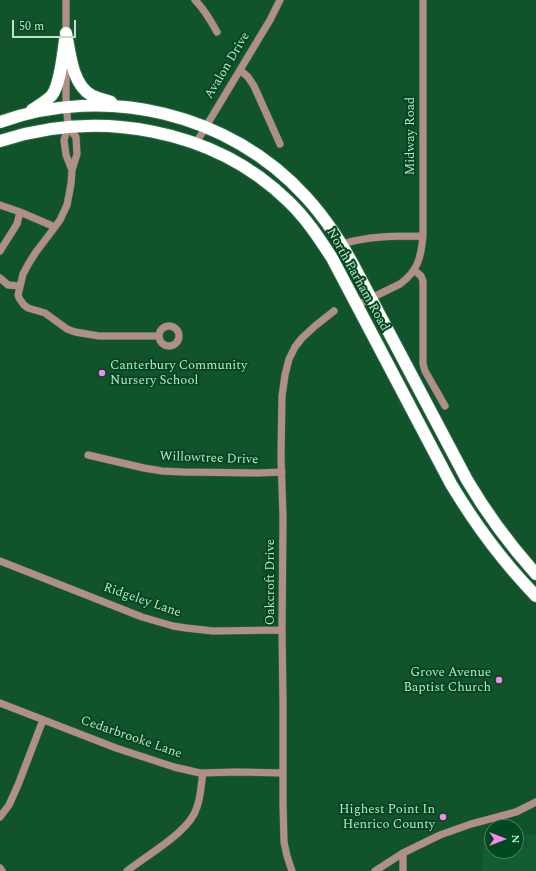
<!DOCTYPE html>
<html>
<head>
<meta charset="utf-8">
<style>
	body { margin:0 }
	#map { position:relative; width:536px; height:871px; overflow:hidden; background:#11532b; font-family:Spectral,serif }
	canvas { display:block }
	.north { position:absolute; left:484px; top:819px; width:40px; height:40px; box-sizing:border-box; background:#004820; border:1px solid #4d8563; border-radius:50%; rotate:90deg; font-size:11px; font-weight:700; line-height:16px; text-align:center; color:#c1e0c8 }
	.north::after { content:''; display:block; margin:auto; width:14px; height:18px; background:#f888ea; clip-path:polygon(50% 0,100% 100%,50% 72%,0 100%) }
	.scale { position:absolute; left:12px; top:20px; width:64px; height:18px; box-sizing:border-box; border:2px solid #c1e0c8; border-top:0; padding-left:5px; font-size:12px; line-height:14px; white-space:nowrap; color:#c1e0c8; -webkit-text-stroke:3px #004820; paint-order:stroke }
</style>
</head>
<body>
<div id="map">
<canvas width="536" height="871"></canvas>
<div class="north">N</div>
<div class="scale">50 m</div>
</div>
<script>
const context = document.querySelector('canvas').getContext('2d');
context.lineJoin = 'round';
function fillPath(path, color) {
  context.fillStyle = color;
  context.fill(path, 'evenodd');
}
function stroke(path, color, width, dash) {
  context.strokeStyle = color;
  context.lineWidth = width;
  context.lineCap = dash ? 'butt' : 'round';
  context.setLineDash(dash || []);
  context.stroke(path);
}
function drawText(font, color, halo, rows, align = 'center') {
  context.font = font + ' Spectral,serif';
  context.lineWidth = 4;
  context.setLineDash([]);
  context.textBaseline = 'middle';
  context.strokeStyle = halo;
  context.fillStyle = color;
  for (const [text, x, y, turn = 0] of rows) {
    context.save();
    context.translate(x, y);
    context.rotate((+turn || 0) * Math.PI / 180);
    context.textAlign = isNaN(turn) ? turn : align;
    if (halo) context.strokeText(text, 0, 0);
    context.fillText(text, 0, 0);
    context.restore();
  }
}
fillPath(new Path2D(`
	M526,835H536V871H482L483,848H492V851H516V847H527Z`), '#125e30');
const minor = new Path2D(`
	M195,0C205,10 211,21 217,32
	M66,36V0
	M66,64V98L68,127L64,140L66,155L72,170
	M240,70L248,77L254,86L280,144
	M68,127L76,137L77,154L72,170L71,184L67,205L60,220L55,227L36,252L29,263L23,274L18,295L19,298L24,305L28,308L45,313L67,329L75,332L99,336H159
	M196,143L270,20L280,0
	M0,205L20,212L55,227
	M342,244C368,236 395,236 423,236
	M0,251L17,224L20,212
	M414,270L421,276L423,281V364L425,371L445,406
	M0,278L8,285L20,286
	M357,305L400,284C418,271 421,257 423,236V0
	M159 336a10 10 0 1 1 20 0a10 10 0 1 1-20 0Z
	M88,455L144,468L162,471L183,472L258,473L282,472
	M0,561L142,617L173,626L186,628L213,631L282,630
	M0,703L116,748L174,767L200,773L238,772L283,773
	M0,817L9,805L18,785L43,720
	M0,868L2,871
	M127,871C148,854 190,832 197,807C201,796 201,784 203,773
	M292,871L287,856L284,842L283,804V703L282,630L283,517L281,457L282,396L285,375L289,359L295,347L302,338L315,326L334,311
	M375,871L403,853L440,835L471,824L516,812L536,802
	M403,871V853`);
const highway = new Path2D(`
	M66,33C70,53 72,84 91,95C97,98 105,100 111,102
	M32,110C39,105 47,101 52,95C60,85 63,54 65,40
	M0,122C106,84 230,113 306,197C327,220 343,245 357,272L467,480C487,514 510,545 536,574
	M0,141C98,109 213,128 288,201C306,218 319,238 332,258L451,484C475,524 503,562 536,596`);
stroke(minor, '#346f4a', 8);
stroke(highway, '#346f4a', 14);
stroke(minor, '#b18f88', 7);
stroke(highway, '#fff', 12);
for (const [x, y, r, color] of [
	[102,373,4,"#f888ea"],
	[499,680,4,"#f888ea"],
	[443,817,4,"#f888ea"]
]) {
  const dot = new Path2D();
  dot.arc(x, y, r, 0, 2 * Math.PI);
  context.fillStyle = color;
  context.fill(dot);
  stroke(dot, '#004820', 1.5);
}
drawText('13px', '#c1e0c8', '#004820', [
	["Avalon Drive",228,66,-59],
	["Midway Road",411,136,-90],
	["North Parham Road",357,280,61],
	["Willowtree Drive",209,459,2],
	["Oakcroft Drive",271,582,-90],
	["Ridgeley Lane",142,601,19],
	["Cedarbrooke Lane",131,738,19]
]);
drawText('13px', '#c1e0c8', '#004820', [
	["Canterbury Community",110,366,"left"],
	["Nursery School",110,381,"left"],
	["Grove Avenue",491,673],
	["Baptist Church",491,688],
	["Highest Point In",435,810],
	["Henrico County",435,825]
], 'right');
</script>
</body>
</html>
